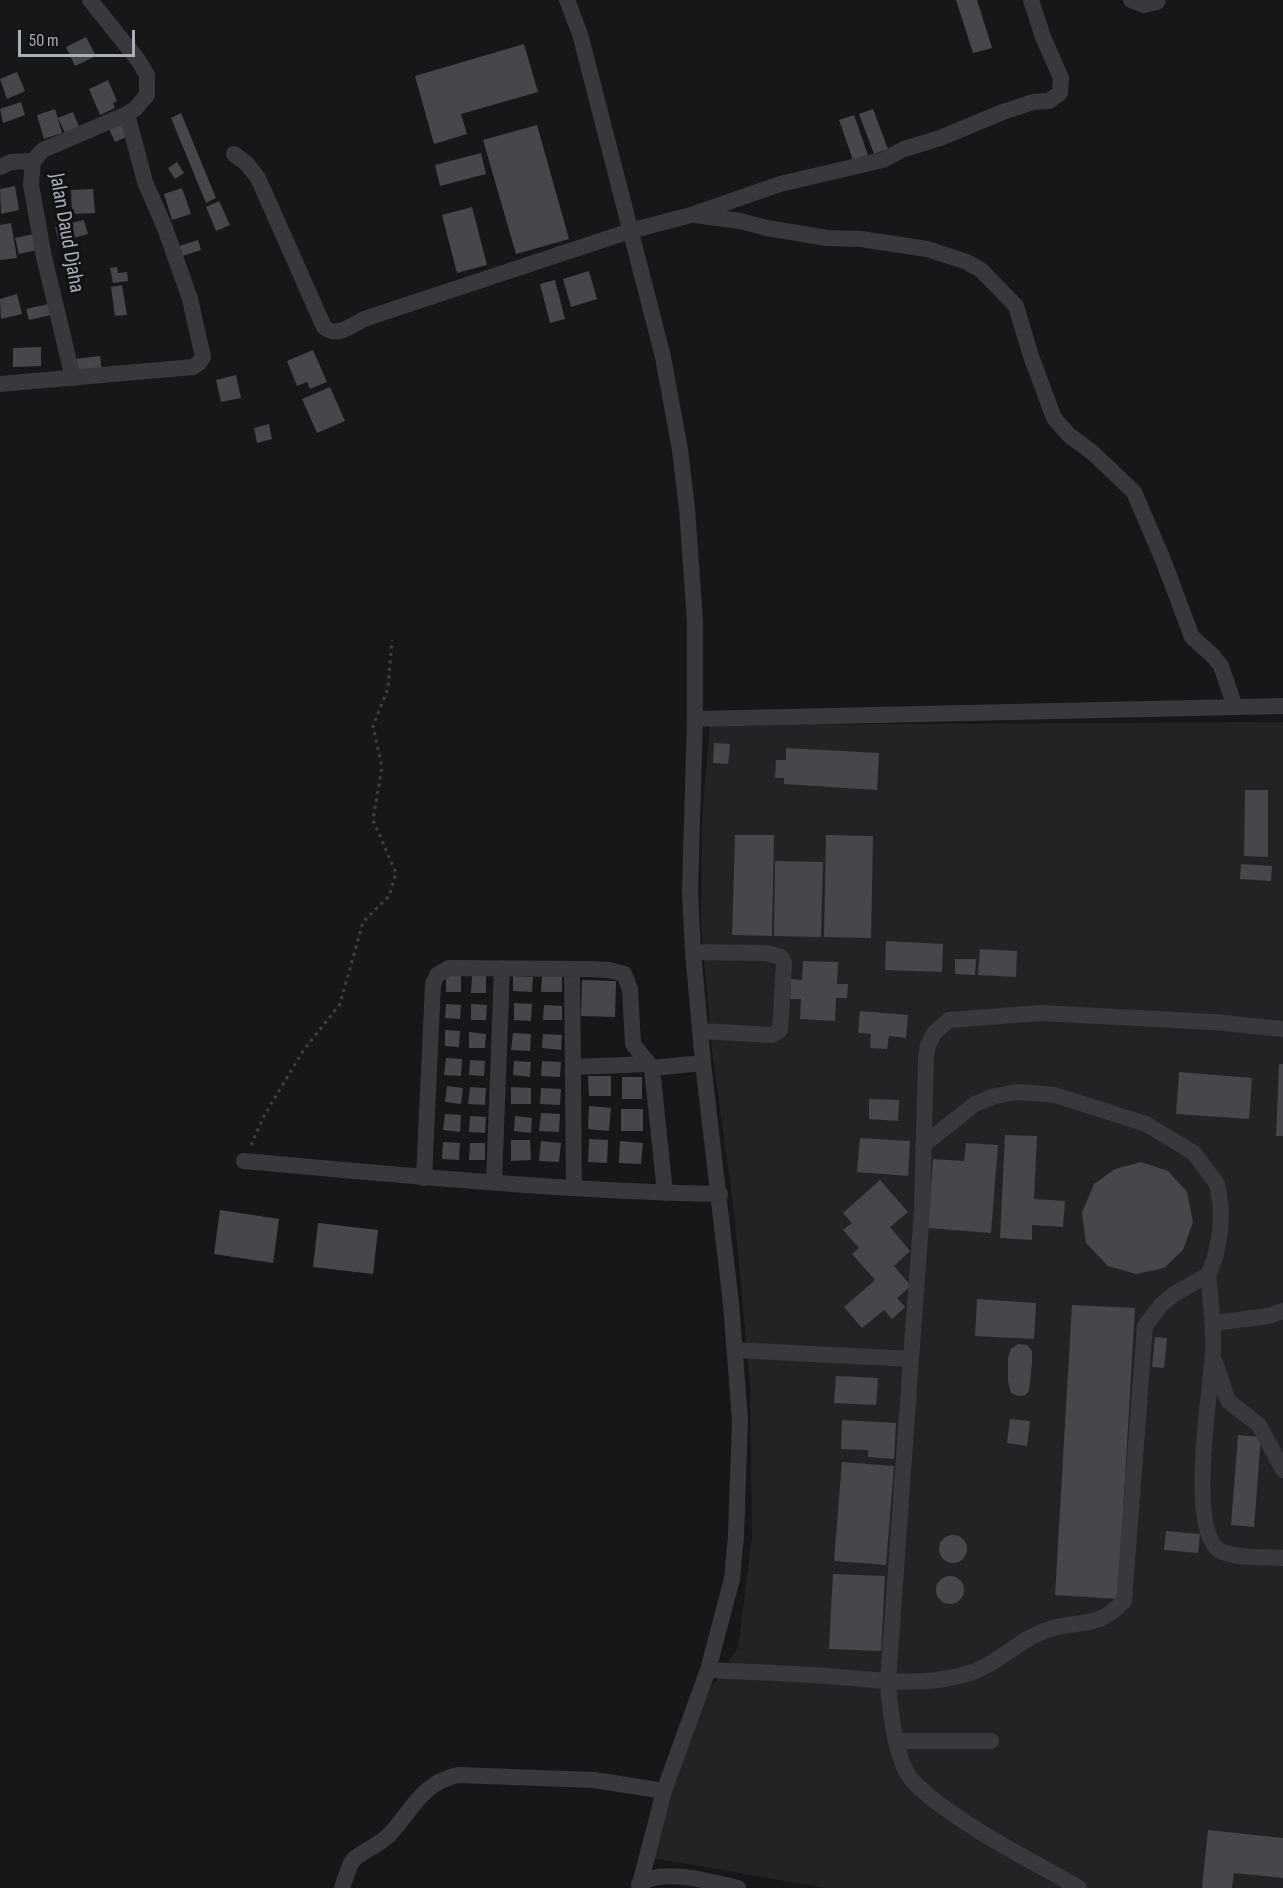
<!DOCTYPE html>
<html>
<head>
<meta charset="utf-8">
<style>
	body { margin:0 }
	#map { position:relative; width:1283px; height:1888px; overflow:hidden; background:#161718; font-family:"Sofia Sans Condensed",sans-serif }
	canvas { display:block }
	.scale { position:absolute; left:18px; top:30px; width:117px; height:27px; box-sizing:border-box; border:3px solid #a9aeb7; border-top:0; padding-left:8px; font-size:18px; line-height:21px; white-space:nowrap; color:#a9aeb7; -webkit-text-stroke:4px #111213; paint-order:stroke }
</style>
</head>
<body>
<div id="map">
<canvas width="1283" height="1888"></canvas>
<div class="scale">50 m</div>
</div>
<script>
const context = document.querySelector('canvas').getContext('2d');
context.lineJoin = 'round';
function fillPath(path, color) {
  context.fillStyle = color;
  context.fill(path, 'evenodd');
}
function stroke(path, color, width, dash) {
  context.strokeStyle = color;
  context.lineWidth = width;
  context.lineCap = dash ? 'butt' : 'round';
  context.setLineDash(dash || []);
  context.stroke(path);
}
function drawText(font, color, halo, rows, align = 'center') {
  context.font = font + ' "Sofia Sans Condensed",sans-serif';
  context.lineWidth = 6;
  context.setLineDash([]);
  context.textBaseline = 'middle';
  context.strokeStyle = halo;
  context.fillStyle = color;
  for (const [text, x, y, turn = 0] of rows) {
    context.save();
    context.translate(x, y);
    context.rotate((+turn || 0) * Math.PI / 180);
    context.textAlign = isNaN(turn) ? turn : align;
    if (halo) context.strokeText(text, 0, 0);
    context.fillText(text, 0, 0);
    context.restore();
  }
}
fillPath(new Path2D(`
	M1283,722V1888H825L648,1857L699,1705L738,1648L752,1536L750,1384L734,1211L712,1051L701,926L702,818L710,725Z`), '#232325');
fillPath(new Path2D(`
	M956,0H977L992,48L973,53Z
	M86,37L96,56L75,66L66,47Z
	M524,44L538,92L461,114L467,134L434,144L415,76Z
	M17,72L25,91L7,99L0,79Z
	M108,80L117,101L113,103L115,108L100,115L89,89Z
	M21,102L25,115L3,123L0,109Z
	M55,109L62,133L44,139L37,115Z
	M873,109L888,149L874,154L859,114Z
	M73,112L80,129L66,135L58,118Z
	M181,113L216,198L206,203L171,118Z
	M854,115L868,155L853,160L839,120Z
	M126,122L131,135L115,142L109,129Z
	M537,125L569,239L516,254L483,140Z
	M481,153L486,174L440,186L435,165Z
	M177,162L184,173L175,179L168,168Z
	M15,186L19,210L1,214L0,189Z
	M182,188L191,214L172,220L164,194Z
	M93,189L95,213L72,214L71,190Z
	M219,201L230,225L216,231L206,207Z
	M472,207L487,265L457,273L442,215Z
	M84,220L88,234L59,242L55,227Z
	M11,223L17,258L0,260V225Z
	M38,233L42,249L19,254L15,238Z
	M198,240L201,250L179,257L176,247Z
	M117,267L118,273L127,272L128,281L113,283L110,268Z
	M589,271L597,299L571,307L563,279Z
	M555,280L565,319L550,323L540,284Z
	M122,285L127,315L115,316L111,287Z
	M17,294L22,314L1,319L0,299Z
	M48,304L51,315L29,320L26,309Z
	M41,347V366L13,367V348Z
	M313,350L327,382L310,389L307,382L297,386L287,361Z
	M100,356L102,370L77,373L75,359Z
	M236,375L241,398L221,402L216,380Z
	M330,387L345,421L317,433L302,399Z
	M269,424L272,439L257,443L254,428Z
	M714,743L730,744L728,764L713,763Z
	M786,748L879,753L877,790L784,784V778H775L776,760H786Z
	M1245,790H1268V857L1244,856Z
	M735,835H774L772,936L732,935Z
	M826,835L873,836L871,938L824,937Z
	M775,861L823,862L821,937L774,936Z
	M1241,864L1272,866L1271,881L1240,879Z
	M886,941L943,944L942,972L885,970Z
	M980,949L1017,951L1016,977L978,975Z
	M955,959H976L975,975L955,974Z
	M803,961L838,962L837,984H848L847,998H836L835,1021L800,1019L801,999H790L791,979L802,980Z
	M446,975H461V992H446Z
	M472,976H486V993H471Z
	M513,976L533,977L532,992L513,991Z
	M542,976H562V992H541Z
	M582,980L616,981L615,1017L581,1016Z
	M514,1003L532,1004L531,1021L514,1020Z
	M446,1004L461,1005L460,1019L445,1018Z
	M471,1004L487,1005L486,1020H471Z
	M544,1005L562,1006V1020H543Z
	M860,1011L908,1015L906,1038L889,1036L887,1049L870,1048L871,1034L858,1033Z
	M445,1030L460,1031L459,1047L445,1046Z
	M469,1032L486,1034L485,1048H469Z
	M513,1033L531,1034L530,1051L511,1050Z
	M543,1034L562,1035L561,1050L542,1048Z
	M446,1058L462,1059L461,1076L444,1075Z
	M470,1060L485,1061L484,1076L469,1075Z
	M514,1061L531,1062L530,1077L513,1075Z
	M542,1061L561,1062L560,1077L541,1076Z
	M1279,1064H1283V1136H1276Z
	M1179,1072L1252,1078L1249,1119L1176,1114Z
	M588,1076H611V1096H589Z
	M622,1077H642V1099H622Z
	M447,1086L463,1088L461,1104L445,1102Z
	M470,1087L486,1088L485,1105L468,1104Z
	M511,1087L531,1088V1104H511Z
	M541,1088L561,1089L560,1105L540,1104Z
	M869,1099L899,1100L898,1121L869,1119Z
	M589,1106L611,1108L609,1131L588,1129Z
	M621,1109H643V1131H621Z
	M541,1113L560,1114L559,1132L539,1131Z
	M445,1114L461,1115L460,1132L443,1130Z
	M470,1116L486,1117L485,1133L469,1132Z
	M515,1116L532,1118L531,1133L514,1131Z
	M1005,1135L1037,1136L1034,1199L1065,1201L1063,1227L1032,1225V1240L1000,1238Z
	M860,1138L910,1141L908,1176L857,1172Z
	M589,1139L608,1140L607,1163L588,1162Z
	M511,1140H530L531,1160L511,1161Z
	M541,1141L561,1143L559,1162L539,1161Z
	M620,1141L643,1143L641,1164L619,1163Z
	M443,1142L460,1143L459,1160L442,1159Z
	M470,1143H485V1160H469Z
	M966,1143L998,1145L991,1233L928,1228L933,1159L964,1161Z
	M1141,1162L1168,1171L1187,1192L1193,1222L1183,1250L1164,1268L1136,1274L1108,1266L1086,1243L1082,1213L1094,1184L1115,1169Z
	M880,1180L908,1212L890,1227L910,1251L894,1266L911,1286L897,1298L905,1307L892,1319L884,1310L862,1328L844,1307L875,1280L852,1254L859,1248L843,1230L852,1223L843,1213Z
	M220,1210L279,1219L273,1263L214,1254Z
	M318,1223L378,1230L373,1274L313,1267Z
	M977,1299L1036,1303L1034,1339L975,1336Z
	M1072,1305L1135,1308L1118,1599L1055,1595Z
	M1155,1337L1167,1338L1164,1368L1152,1367Z
	M1018,1344L1027,1345L1032,1351V1363L1029,1391L1025,1395L1018,1396L1011,1393L1008,1381V1358L1011,1349Z
	M836,1376L878,1378L876,1405L834,1403Z
	M1010,1419L1030,1421L1027,1446L1007,1443Z
	M842,1420L896,1423L894,1459L868,1457V1450L841,1449Z
	M1238,1435L1261,1437L1254,1527L1231,1525Z
	M842,1462L894,1466L886,1565L834,1561Z
	M1166,1531L1200,1534L1198,1553L1164,1550Z
	M939 1549a14 14 0 1 1 28 0a14 14 0 1 1-28 0Z
	M833,1574L885,1576L881,1651L829,1649Z
	M936 1590a14 14 0 1 1 28 0a14 14 0 1 1-28 0Z
	M1208,1830L1283,1838V1878L1234,1873L1232,1888H1202Z`), '#46474b');
stroke(new Path2D(`
	M251,1145L265,1114L303,1051L340,1004L363,922L389,896L396,873L373,820L382,767L373,726L388,688L392,640`), '#3e4044', 3, [3, 4.5]);
stroke(new Path2D(`
	M567,0L580,34L663,357L680,450L687,508L695,621V719L690,890L693,952L703,1063L731,1304L740,1420L736,1536L732,1579L708,1670L664,1791L639,1888
	M1131,0L1144,5L1157,2L1158,0
	M234,154L246,163L258,178L324,327C337,338 351,326 364,319L630,231L691,215L780,184L883,160L904,149L940,138L1003,112L1033,102L1049,101L1060,93L1061,78L1043,37L1031,0
	M0,167L11,162L33,161
	M695,215L740,221L767,228L827,238L861,239L927,249L967,262L981,270L1016,306L1031,356L1054,418L1069,435L1093,453L1134,492L1163,560L1192,637L1213,656L1221,666L1235,707
	M73,378L44,257L31,185L33,161L43,150L127,114L135,109L147,95V75L138,60L90,0
	M0,384L193,367L199,363L203,357L190,299L165,228L145,182L127,114
	M695,719L1283,706
	M693,952L766,953L781,957L784,963L780,1030L772,1035L700,1031
	M572,969L574,1187
	M573,1067L649,1064
	M652,1068L665,1193
	M244,1161C402,1175 561,1191 720,1194
	M424,1178L433,984L437,975L449,968L588,969L609,970L624,974L630,989L633,1044L652,1068L703,1063
	M494,1182L502,968
	M1208,1275C1211,1301 1214,1326 1213,1352C1211,1390 1187,1528 1219,1550C1233,1559 1267,1557 1283,1558
	M1214,1323L1269,1316L1283,1311
	M735,1350L911,1359L922,1210L926,1057L928,1045L934,1033L949,1020L1041,1013L1214,1022L1283,1029
	M911,1359L888,1682C890,1710 894,1749 907,1773C911,1782 922,1789 929,1796C975,1833 1029,1859 1079,1888
	M1215,1362L1228,1401L1259,1425L1283,1470
	M708,1670C748,1672 787,1673 826,1676C874,1679 919,1688 966,1674C997,1666 1019,1638 1050,1629C1083,1619 1096,1630 1124,1601L1145,1326L1161,1305L1174,1294L1208,1275L1215,1258L1220,1232L1221,1207L1217,1184L1194,1153L1146,1124L1055,1095L1017,1092L995,1096L975,1104L923,1145
	M897,1741H991
	M639,1884C664,1867 710,1882 738,1888
	M342,1888L350,1865L354,1859C365,1850 379,1845 389,1835C413,1810 421,1783 458,1775L594,1780L664,1791`), '#38393d', 16);
drawText('22px', '#a9aeb7', '#111213', [
	["Jalan Daud Djaha",66,233,80]
]);
</script>
</body>
</html>
